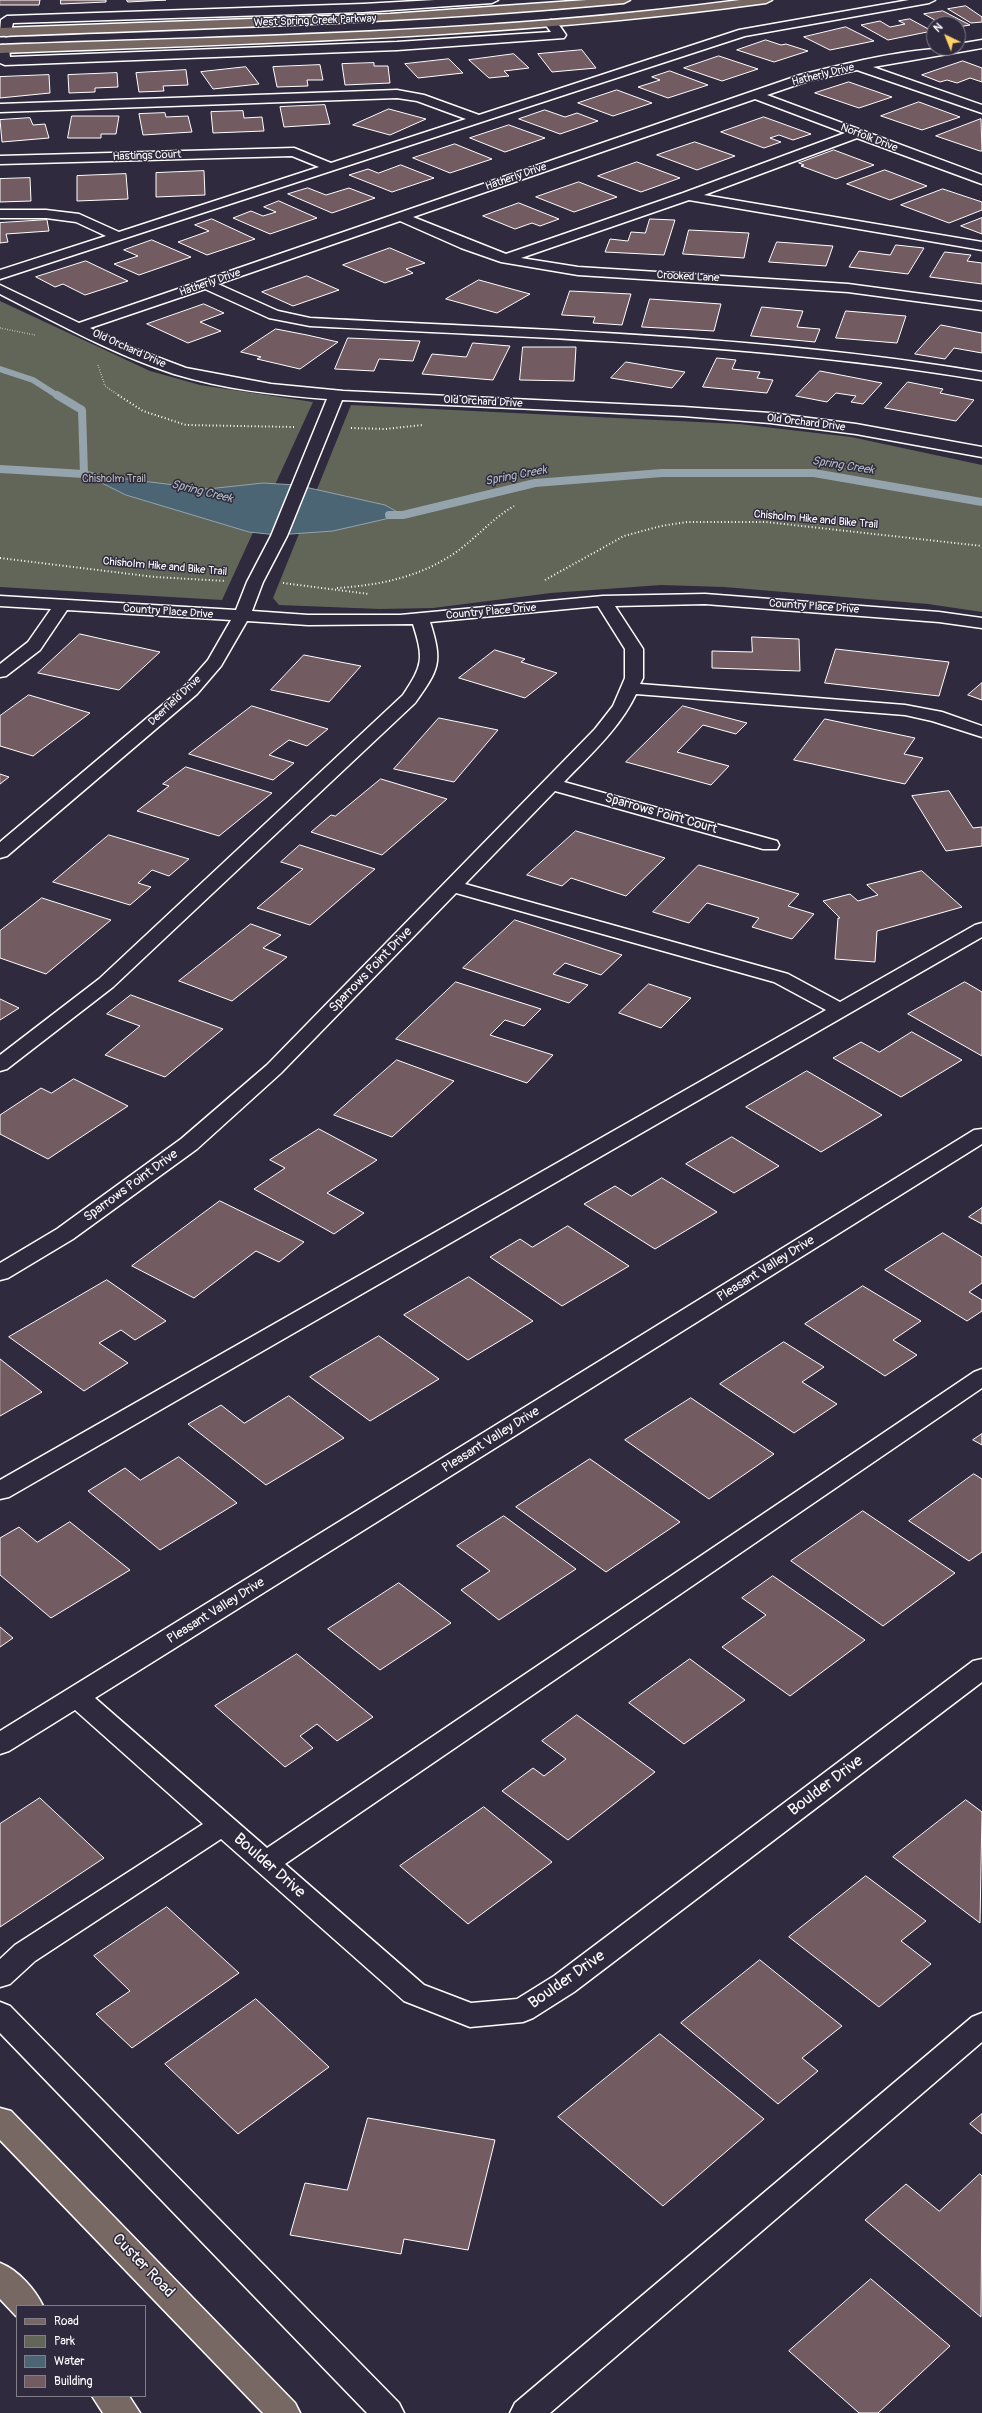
<!DOCTYPE html>
<html>
<head>
<meta charset="utf-8">
<style>
	body { margin:0 }
	#map { position:relative; width:982px; height:2413px; overflow:hidden; background:#2f2a3d; font-family:Pangolin,sans-serif }
	canvas { display:block }
	.legend { position:absolute; left:16px; top:2305px; width:130px; height:92px; box-sizing:border-box; background:#2f2a3d; border:1px solid #827f8b; margin:0; padding:5px 7px; list-style:none; font-size:12px; color:#fff }
	.legend li { display:flex; align-items:center; gap:8px; height:20px }
	.legend b { width:20px; border:1px solid #827f8b }
	.north { position:absolute; left:926px; top:16px; width:40px; height:40px; box-sizing:border-box; background:#2f2a3d; border:1px solid #827f8b; border-radius:50%; rotate:317deg; font-size:11px; font-weight:700; line-height:16px; text-align:center; color:#fff }
	.north::after { content:''; display:block; margin:auto; width:14px; height:18px; background:#ffd166; clip-path:polygon(50% 0,100% 100%,50% 72%,0 100%) }
</style>
</head>
<body>
<div id="map">
<canvas width="982" height="2413"></canvas>
<ul class="legend">
<li><b style="height:5px;background:#776864"></b>Road</li>
<li><b style="height:11px;background:#616658"></b>Park</li>
<li><b style="height:11px;background:#4c6574"></b>Water</li>
<li><b style="height:11px;background:#735b62"></b>Building</li>
</ul>
<div class="north">N</div>
</div>
<script>
const context = document.querySelector('canvas').getContext('2d');
context.lineJoin = 'round';
function fillPath(path, color) {
  context.fillStyle = color;
  context.fill(path, 'evenodd');
}
function stroke(path, color, width, dash) {
  context.strokeStyle = color;
  context.lineWidth = width;
  context.lineCap = dash ? 'butt' : 'round';
  context.setLineDash(dash || []);
  context.stroke(path);
}
function drawText(font, color, halo, rows, align = 'center') {
  context.font = font + ' Pangolin,sans-serif';
  context.lineWidth = 3;
  context.setLineDash([]);
  context.textBaseline = 'middle';
  context.strokeStyle = halo;
  context.fillStyle = color;
  for (const [text, x, y, turn = 0] of rows) {
    context.save();
    context.translate(x, y);
    context.rotate((+turn || 0) * Math.PI / 180);
    context.textAlign = isNaN(turn) ? turn : align;
    if (halo) context.strokeText(text, 0, 0);
    context.fillText(text, 0, 0);
    context.restore();
  }
}
fillPath(new Path2D(`
	M0,301L150,371L200,385L313,402L222,600L0,587Z
	M351,405L739,424L851,437L982,465V612L928,604L724,587L661,585L551,593L433,608L380,609L279,605L273,598Z`), '#616658');
const water = new Path2D(`
	M84,474L208,489L263,483L296,485L385,505L403,515L333,531L277,535L249,532L126,495Z`);
fillPath(water, '#4c6574');
stroke(water, '#94a3ac', 1);
stroke(new Path2D(`
	M0,369L33,380L58,396`), '#94a3ac', 6);
stroke(new Path2D(`
	M57,395L82,410L84,474
	M0,469L84,474L99,478
	M389,515H403L535,483L662,473H814L982,502`), '#94a3ac', 8);
const building = new Path2D(`
	M0,0H40L39,5H0Z
	M61,0H106V2L61,4Z
	M127,0H166L128,2Z
	M966,6L982,17V22L971,23L948,9Z
	M943,11L970,25L958,27V24H942L924,14Z
	M910,19L932,31L888,40L861,25L880,21L890,27L905,24L899,21Z
	M846,27L874,41L830,50L804,37Z
	M766,40L781,45L786,44L808,51L774,62L737,50Z
	M582,50L596,68L552,72L538,54Z
	M514,54L529,68L504,71L509,76L489,78L469,60Z
	M719,56L758,69L722,81L684,68Z
	M449,59L463,73L418,78L405,64Z
	M963,61L982,68V82L970,78L957,83L947,80L940,82L922,75Z
	M374,63V66H388L390,83L345,85L342,64Z
	M320,65L323,80H307L308,86L277,87L273,67Z
	M246,67L259,84L213,89L201,72Z
	M186,70L188,85L163,86L164,91L139,92L136,73Z
	M670,71L708,85L668,98L638,87L660,80L652,77Z
	M117,73L118,87L95,88V92L69,93L68,75Z
	M49,75L50,93L0,98V77Z
	M849,82L892,97L859,108L815,93Z
	M617,90L652,103L613,116L578,103Z
	M919,102L960,117L922,130L881,116Z
	M325,105L330,124L284,127L280,107Z
	M389,109L426,119L390,135L353,125Z
	M545,110L565,117L577,113L598,121L560,134L519,119Z
	M243,111L244,118L262,117L264,131L213,133L211,112Z
	M165,113L166,117L188,116L192,132L143,135L139,114Z
	M72,116H119L116,134H101V138H68Z
	M764,117L811,134L793,140L779,135L770,138L781,142L764,148L721,132Z
	M30,118L33,125L45,124L49,138L2,142L0,120Z
	M981,119L982,151H980L936,136Z
	M509,125L545,138L505,152L470,138Z
	M695,142L735,156L697,170L657,155Z
	M455,144L492,159L450,173L413,158Z
	M834,150L874,165L836,179L801,166L804,165L799,163Z
	M637,162L680,178L641,192L598,176Z
	M401,165L434,178L392,192L349,175L368,169L378,173Z
	M885,170L927,186L890,200L847,184Z
	M204,171L205,195L156,197V173Z
	M126,174L128,199L77,201V176Z
	M30,178L31,201L0,202V179Z
	M579,182L617,197L574,212L536,197Z
	M308,188L326,195L349,188L375,198L332,213L288,194Z
	M943,189L982,202V210L949,223L901,205Z
	M279,201L317,218L270,234L233,218L251,211L263,216L276,212L264,207Z
	M519,203L559,219L540,226L532,223L515,229L483,216Z
	M982,218V234L961,226Z
	M212,219L255,239L207,255L178,242L209,231L195,225Z
	M650,219L675,220L664,255L605,252L610,239L628,241L631,232L645,233Z
	M47,220L49,231L6,234L8,242L0,243V223Z
	M689,230L749,233L744,258L683,254Z
	M152,240L191,257L139,275L114,264L138,256L124,250Z
	M777,242L833,246L826,266L769,262Z
	M896,245L924,248L908,274L849,267L859,251L890,255Z
	M390,248L425,263L406,269L413,273L385,283L343,265Z
	M945,252L971,255L967,261L982,263V284L930,277Z
	M86,261L128,281L85,295L63,284L55,287L36,277Z
	M307,276L339,290L293,306L262,292Z
	M479,280L530,294L497,313L446,299Z
	M570,291L631,294L622,325L593,323L595,317L562,315Z
	M650,299L721,304L714,331L642,327Z
	M204,304L224,313L200,322L221,331L188,343L147,324Z
	M762,307L803,311L797,327L820,329L815,342L751,336Z
	M846,311L906,316L897,343L836,338Z
	M941,325L982,333V353L954,348L945,359L915,354Z
	M276,329L307,335L338,342L300,369L257,359L261,357L241,352Z
	M348,338L420,341L413,361L379,359L374,371L335,369Z
	M473,343L510,346L493,380L422,374L432,354L466,357Z
	M523,347H576L574,381L520,380Z
	M717,358L736,360L732,369L760,372L757,378L773,380L767,393L703,387Z
	M626,362L685,372L672,388L611,378Z
	M820,371L882,383L863,404L851,402L856,396L836,393L827,402L796,396Z
	M908,382L943,389L940,393L974,400L956,421L885,408Z
	M80,634L160,652L119,690L38,673Z
	M752,637L799,639L800,671L712,668V651L752,652Z
	M836,649L949,662L939,696L825,683Z
	M495,650L525,659L521,662L557,673L525,698L459,678Z
	M304,655L361,666L329,702L271,690Z
	M982,683V700L968,695Z
	M29,695L90,713L33,756L0,746V716Z
	M252,706L328,729L307,746L289,740L269,755L294,763L273,780L189,754Z
	M683,706L747,723L736,734L703,725L677,752L729,766L711,785L626,762Z
	M439,718L498,730L454,782L394,769Z
	M825,719L915,738L904,754L923,758L905,784L794,760Z
	M186,767L272,793L219,836L137,811L169,786L163,784Z
	M0,774L9,777L0,784Z
	M381,779L447,799L382,855L311,832L331,815L335,816Z
	M949,791L973,828L982,827V846L946,851L912,796Z
	M576,831L665,858L626,896L571,878L562,886L527,875Z
	M109,835L189,859L169,876L152,870L138,883L151,887L130,905L53,882Z
	M300,845L375,869L310,925L257,908L303,869L281,862Z
	M699,865L799,894L788,906L814,914L792,939L752,927L759,918L707,903L689,923L653,912Z
	M922,871L962,907L877,931L875,962L835,959L838,918H840L823,901L850,894L858,901L878,895L867,885Z
	M42,898L111,920L46,974L0,958V931Z
	M515,920L622,955L601,975L565,963L553,974L588,985L569,1003L463,968Z
	M251,924L281,935L263,948L287,957L232,1001L179,981Z
	M456,982L541,1009L524,1026L505,1020L490,1035L553,1055L527,1083L396,1039Z
	M965,982L982,992V1056L908,1014Z
	M649,984L691,998L661,1028L619,1013Z
	M131,995L223,1029L165,1077L105,1055L140,1026L107,1014Z
	M0,999L19,1008L0,1020Z
	M912,1032L962,1060L901,1097L833,1058L861,1042L879,1052Z
	M397,1060L454,1081L392,1137L334,1115Z
	M807,1071L882,1115L821,1152L746,1107Z
	M74,1079L128,1106L48,1159L0,1134V1115L41,1088L51,1093Z
	M319,1129L377,1160L327,1193L364,1213L334,1234L254,1189L285,1168L270,1160Z
	M732,1137L779,1166L734,1193L686,1164Z
	M662,1178L717,1212L655,1249L584,1204L615,1186L631,1196Z
	M220,1201L304,1242L279,1262L256,1251L194,1298L132,1266Z
	M982,1208V1224L969,1217Z
	M568,1226L629,1266L562,1306L490,1257L520,1239L532,1247Z
	M943,1233L982,1257V1283L969,1292L982,1300V1311L967,1321L885,1270Z
	M469,1277L533,1321L468,1360L404,1315Z
	M107,1280L166,1321L135,1340L121,1330L99,1343L128,1363L84,1391L9,1337Z
	M863,1286L921,1321L893,1340L917,1355L885,1376L805,1324Z
	M379,1336L439,1379L370,1421L310,1377Z
	M784,1342L824,1367L802,1382L837,1404L794,1433L720,1384Z
	M0,1359L42,1392L0,1416Z
	M289,1396L344,1438L266,1485L188,1424L221,1405L244,1423Z
	M691,1398L774,1454L709,1499L625,1440Z
	M982,1434V1445L973,1440Z
	M179,1457L237,1503L160,1550L88,1491L125,1468L140,1480Z
	M590,1459L680,1522L606,1572L516,1507Z
	M974,1474L982,1479V1552L969,1561L909,1521Z
	M863,1511L955,1573L883,1626L791,1561Z
	M504,1516L576,1569L499,1620L461,1590L490,1571L457,1546Z
	M70,1522L130,1570L51,1618L0,1575V1538L19,1527L37,1542Z
	M773,1576L865,1640L790,1696L722,1647L766,1615L742,1598Z
	M399,1583L451,1623L380,1670L328,1629Z
	M0,1627L13,1638L0,1647Z
	M297,1654L373,1717L337,1741L317,1724L300,1736L313,1748L285,1767L215,1706Z
	M690,1659L745,1700L684,1744L629,1703Z
	M577,1715L655,1772L568,1840L502,1791L533,1768L544,1776L566,1759L542,1741Z
	M40,1798L104,1858L0,1927V1824Z
	M966,1800L982,1812L980,1923L893,1857Z
	M484,1807L552,1862L468,1924L400,1866Z
	M866,1876L926,1921L901,1941L931,1964L879,2007L789,1937Z
	M167,1907L239,1973L132,2048L96,2014L130,1991L94,1956Z
	M760,1960L842,2026L802,2058L818,2071L778,2104L681,2023Z
	M256,1999L329,2067L238,2134L165,2064Z
	M660,2034L764,2119L663,2206L558,2117Z
	M982,2114V2134L970,2124Z
	M368,2118L495,2140L468,2250L404,2239L401,2254L290,2235L305,2183L347,2190Z
	M980,2174L982,2176L981,2317L865,2220L906,2184L939,2211Z
	M871,2279L950,2346L878,2413H859L789,2351Z`);
fillPath(building, '#735b62');
stroke(building, '#fff', 1);
const minor = new Path2D(`
	M435,0H498L492,3L363,12L13,23L10,35L6,36L0,32L1,20L7,16L363,4Z
	M909,0H935L929,3L745,36L0,279V270L106,236L76,222L46,218H0V210H46L79,214L119,232L319,167L292,156L0,164V156L294,148L331,163L466,119L417,101L397,98L0,112V104L397,90L424,95L479,115L739,30Z
	M551,20C558,22 562,29 566,35L564,38L397,50L5,65L0,63V46L3,45L9,49L10,57L397,42L551,32L545,24Z
	M982,40V48L873,67L982,105V113L857,70L808,81L767,95L982,175V184L857,138L704,195L982,242V250L689,200L521,258L578,267L848,284L982,302V310L848,292L578,275L501,262L461,248L400,221L218,284L278,311L310,318C534,330 760,335 982,372V380C760,343 534,338 310,326L269,318L205,289L90,328L133,348L186,368L271,384L343,391L683,407L770,413L856,424L982,447V457L856,434L770,423L683,416L342,400L287,536L263,582L252,611L308,615H400L603,596L705,594L939,612L982,618V628L939,622L705,604L615,606L643,649V678L640,684L905,705L942,712L982,726V737L932,721L905,715L636,694C620,728 590,755 564,782L777,841L779,845L777,849H763L555,791L465,884L788,974L840,1002L975,925L982,923V937L9,1497L0,1499V1480L826,1010L774,982L456,893L281,1073L197,1149L73,1239L8,1278L0,1280V1263L57,1229L181,1139L267,1065L595,729L613,706L625,678V649L598,606L430,622C443,663 439,669 415,703L113,987L7,1069L0,1071V1055L99,979L403,695C423,665 424,659 413,624L308,625L247,621L221,666L197,694L7,856L0,858V842L185,686L208,660L231,620L67,610L40,650L6,676L0,677V664L28,642L51,609L0,606V596L236,610L247,582L271,536L327,399C276,395 224,389 174,374C113,354 57,323 0,294V285L79,323L800,75C848,63 908,48 958,48V44ZM755,99L845,133L683,193L506,254L413,217Z
	M982,1129V1144L95,1698L267,1848L974,1372L982,1369V1388L285,1864L424,1985L471,2003L517,1999L554,1976L973,1661L982,1659V1682L574,1992L533,2018L523,2022L470,2027L404,2001L221,1839L35,1961L10,1984L0,1987V1959L15,1945L203,1824L75,1710L9,1751L0,1754V1731L974,1130Z
	M0,2002L10,2006L399,2403L404,2413H367L0,2033Z
	M982,2013V2042L550,2413H510L515,2403L972,2017Z`);
const major = new Path2D(`
	M587,0H630L624,3C416,23 208,28 0,36V28L390,14Z
	M740,0H772L766,3C512,38 256,43 0,53V45C247,36 495,33 740,0Z
	M0,2108L11,2111L295,2403L300,2413H263L0,2140Z
	M0,2263C18,2270 35,2289 43,2306H17L16,2316L0,2299Z
	M92,2396H129L140,2413H103Z`);
stroke(minor, '#fff', 3);
stroke(major, '#fff', 3);
stroke(new Path2D(`
	M0,328L35,335
	M98,365L105,386L120,396`), '#fff', 1.5, [0.5, 2]);
stroke(new Path2D(`
	M118,395L143,411L186,425L294,427
	M351,428L385,429L422,425
	M0,558L155,577L226,581
	M545,580L624,536L661,526L687,522H766L982,546
	M283,583L369,594
	M337,588C381,585 422,577 459,550C478,536 493,518 514,506`), '#fff', 2, [1, 2.5]);
fillPath(minor, '#2f2a3d');
fillPath(major, '#776864');
drawText('11px', '#fff', '#2f2a3d', [
	["West Spring Creek Parkway",315,21,-2],
	["Hatherly Drive",823,75,-14],
	["Norfolk Drive",869,138,21],
	["Hastings Court",147,156,-2],
	["Hatherly Drive",516,177,-19],
	["Crooked Lane",688,277,3],
	["Hatherly Drive",210,283,-19],
	["Old Orchard Drive",129,349,24],
	["Old Orchard Drive",483,402,3],
	["Old Orchard Drive",806,423,7],
	["Chisholm Hike and Bike Trail",816,520,5],
	["Chisholm Hike and Bike Trail",165,567,5],
	["Country Place Drive",814,607,4],
	["Country Place Drive",168,612,4],
	["Country Place Drive",491,612,-5],
	["Deerfield Drive",175,701,-43]
]);
drawText('11px', '#b8bab4', '#2f2a3d', [
	["Chisholm Trail",114,479]
]);
drawText('italic 12px', '#aebac0', '#2f2a3d', [
	["Spring Creek",843,466,9],
	["Spring Creek",516,476,-11],
	["Spring Creek",202,492,14]
]);
drawText('13px', '#fff', '#2f2a3d', [
	["Sparrows Point Court",661,814,16],
	["Sparrows Point Drive",371,970,-46],
	["Sparrows Point Drive",131,1186,-36],
	["Pleasant Valley Drive",766,1269,-32],
	["Pleasant Valley Drive",491,1440,-32],
	["Pleasant Valley Drive",216,1611,-32]
]);
drawText('16px', '#fff', '#2f2a3d', [
	["Boulder Drive",826,1786,-37],
	["Boulder Drive",269,1866,41],
	["Boulder Drive",567,1980,-35],
	["Custer Road",143,2266,46]
]);
</script>
</body>
</html>
